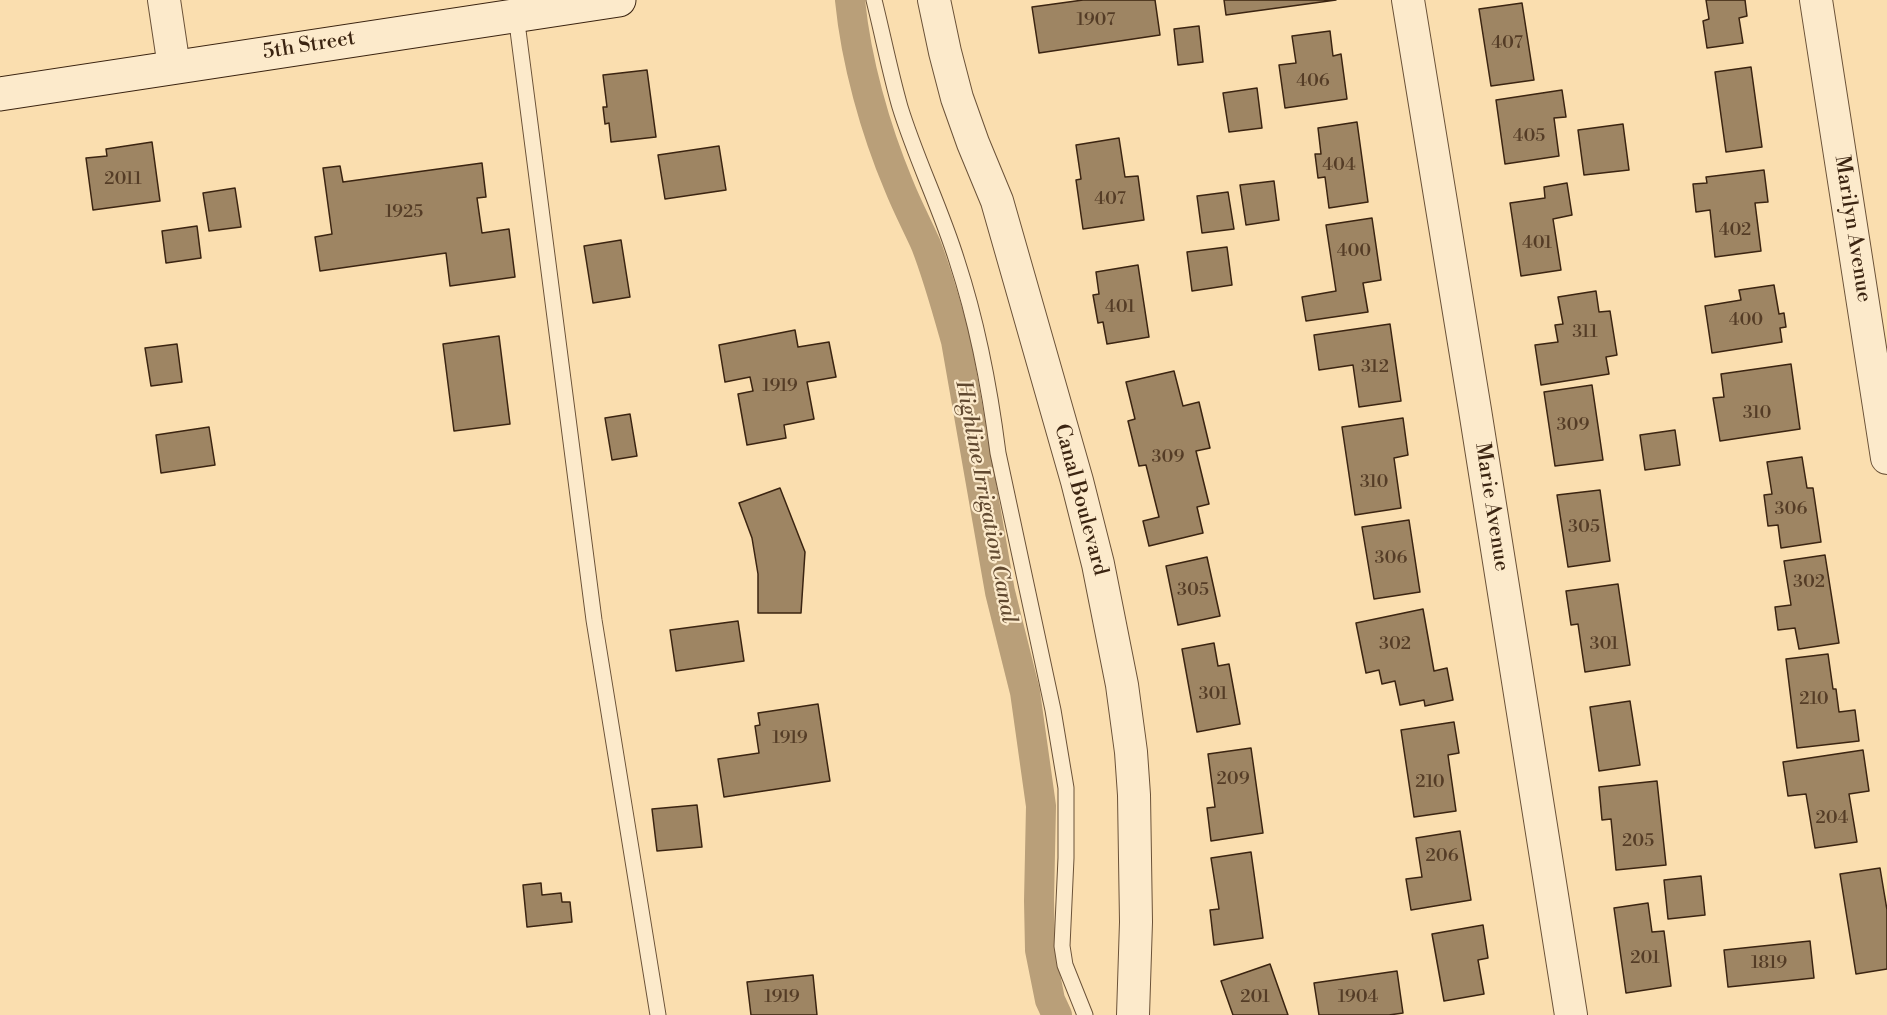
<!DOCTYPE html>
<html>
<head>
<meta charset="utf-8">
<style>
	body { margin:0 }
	canvas { display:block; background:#fadeaf }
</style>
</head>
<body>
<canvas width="1887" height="1015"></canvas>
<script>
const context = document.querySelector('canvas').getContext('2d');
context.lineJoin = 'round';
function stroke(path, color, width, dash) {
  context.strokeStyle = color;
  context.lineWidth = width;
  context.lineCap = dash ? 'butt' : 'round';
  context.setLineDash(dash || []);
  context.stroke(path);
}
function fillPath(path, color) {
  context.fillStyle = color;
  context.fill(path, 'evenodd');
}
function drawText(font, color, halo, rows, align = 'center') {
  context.font = font + ' "Libre Bodoni",serif';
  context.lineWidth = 4.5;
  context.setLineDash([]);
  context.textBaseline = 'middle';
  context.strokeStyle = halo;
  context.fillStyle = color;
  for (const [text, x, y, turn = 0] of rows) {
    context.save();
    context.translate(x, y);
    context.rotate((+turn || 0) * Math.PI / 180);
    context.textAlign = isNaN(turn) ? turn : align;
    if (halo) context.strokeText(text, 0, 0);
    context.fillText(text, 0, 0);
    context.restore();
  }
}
stroke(new Path2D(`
	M850,0C856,61 875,129 899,186C907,206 917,225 926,245C938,276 947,309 956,341L1000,592L1025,692L1041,806L1039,901L1040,950L1050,1000L1057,1015`), '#b99f79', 30);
const building = new Path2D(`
	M1083,0H1155L1160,35L1039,53L1032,7Z
	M1224,0H1336L1226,15Z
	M1706,0H1745L1747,16L1739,18L1743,43L1707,48L1703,21L1709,19Z
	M1522,3L1534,80L1491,86L1479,9Z
	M1199,26L1203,62L1178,65L1174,29Z
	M1330,31L1333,56L1341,54L1347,99L1285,108L1279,65L1296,63L1292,36Z
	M1751,67L1762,147L1726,152L1715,72Z
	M647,70L656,137L611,142L609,123L605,124L603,107H607L603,75Z
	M1257,88L1262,128L1229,132L1223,93Z
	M1562,90L1566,117L1554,118L1559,156L1505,164L1496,100Z
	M1357,122L1368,202L1329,208L1325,177L1318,178L1315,154H1321L1318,128Z
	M1623,124L1629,170L1584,175L1578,130Z
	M1119,138L1125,177L1138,176L1144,220L1083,229L1076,180L1081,179L1076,145Z
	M152,142L160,201L93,210L86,158L107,156L106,149Z
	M719,146L726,190L665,199L658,155Z
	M482,163L486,197L477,198L482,233L509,229L515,277L450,286L446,253L320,271L315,237L332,234L323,168L340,166L343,182Z
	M1764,170L1768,202L1755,203L1761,251L1715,257L1710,210L1696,212L1693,184L1707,183L1706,177Z
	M1274,181L1279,220L1246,225L1240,185Z
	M1567,183L1572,215L1553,219L1561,270L1521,276L1510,203L1545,198L1544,187Z
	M235,188L241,227L209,231L203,193Z
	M1228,192L1234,229L1202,233L1197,196Z
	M1372,218L1381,280L1363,283L1368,312L1306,321L1302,297L1336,291L1326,225Z
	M197,226L201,258L166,263L162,231Z
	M621,240L630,297L593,303L584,246Z
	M1227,247L1232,285L1192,291L1187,252Z
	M1138,265L1149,337L1107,344L1103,322L1098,323L1093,295L1099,294L1096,272Z
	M1774,285L1779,314L1784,313L1786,327L1780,328L1782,342L1712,353L1705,306L1741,300L1739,290Z
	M1596,291L1599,312L1610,311L1617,355L1606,357L1609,374L1541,385L1535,345L1558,342L1555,325L1563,324L1558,297Z
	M1390,324L1401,401L1359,407L1353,365L1319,370L1314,335Z
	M795,330L798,347L829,342L836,377L807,382L814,419L784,425L786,438L747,445L738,394L753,391L750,377L725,382L719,345Z
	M499,336L510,424L454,431L443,344Z
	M177,344L182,382L151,386L145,348Z
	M1791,364L1800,429L1720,441L1713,398L1724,397L1721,374Z
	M1174,371L1183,406L1199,402L1210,448L1196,451L1209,504L1197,507L1203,533L1149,546L1143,521L1159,517L1146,465L1139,466L1128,421L1135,419L1126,382Z
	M1592,385L1603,460L1555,466L1544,392Z
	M630,414L637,456L612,460L605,418Z
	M1403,418L1408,455L1394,458L1401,508L1355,515L1342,427Z
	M209,427L215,465L161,473L156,435Z
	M1675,430L1680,465L1645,470L1640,435Z
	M1802,457L1807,488H1813L1821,542L1781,548L1778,525L1768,526L1764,495L1772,494L1767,462Z
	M780,488L805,552L801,613H758V574L752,538L739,503Z
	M1600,490L1610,561L1568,567L1557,495Z
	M1409,520L1420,592L1374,599L1362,527Z
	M1825,555L1839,643L1799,649L1795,628L1778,630L1775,607L1791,605L1784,561Z
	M1207,557L1220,616L1178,625L1166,566Z
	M1618,584L1630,665L1585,672L1578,624L1571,625L1566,591Z
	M1423,609L1434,671L1447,668L1453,700L1425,706L1424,700L1400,705L1395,681L1382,684L1379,670L1366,673L1356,623Z
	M738,621L744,661L676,671L670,630Z
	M1214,643L1218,666L1229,664L1240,724L1197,732L1182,649Z
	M1828,654L1833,689H1836L1839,712L1855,710L1859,741L1797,748L1786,659Z
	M1630,701L1640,765L1599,771L1590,707Z
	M818,704L830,781L724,797L718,759L759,753L755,726L760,725L758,713Z
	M1454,722L1459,753L1448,755L1456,811L1414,817L1401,730Z
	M1251,748L1263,833L1211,841L1207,808L1215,807L1208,754Z
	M1863,750L1869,791L1849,794L1857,842L1815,848L1806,794L1788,796L1783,762Z
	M1657,781L1666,865L1616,870L1611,819L1602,820L1599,787Z
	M697,805L702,847L657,851L652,809Z
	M1460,831L1471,900L1411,910L1406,879L1422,877L1416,838Z
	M1251,852L1263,938L1214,945L1210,910L1219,909L1211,858Z
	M1880,868L1887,910V969L1856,974L1840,874Z
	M1701,876L1705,915L1668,919L1664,880Z
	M541,883L542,895L561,893L562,902H570L572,922L527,927L523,885Z
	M1648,903L1652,932L1664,931L1671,986L1626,993L1614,908Z
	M1483,925L1488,958L1478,960L1484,994L1444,1001L1432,934Z
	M1810,941L1814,978L1728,987L1724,950Z
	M1270,964L1288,1015H1233L1221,981Z
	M1397,971L1403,1013L1389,1015H1319L1314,983Z
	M813,975L817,1015H751L747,982Z`);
fillPath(building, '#9e8563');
stroke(building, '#3b2411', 1.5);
const lane = new Path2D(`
	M874,0C883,36 890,72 900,107C916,159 941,209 957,261C977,322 990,390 998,453L1053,710L1066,788V858L1062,946L1065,965L1085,1015
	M516,15L594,620L658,1015`);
const street = new Path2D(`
	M164,0L174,67
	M934,0L945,52L957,98L973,143L997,201L1077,481L1098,564L1122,685L1131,752L1134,795L1136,922L1133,1015
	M1408,0L1475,410L1571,1015
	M1816,0L1887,458`);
const secondary = new Path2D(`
	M0,94L619,0`);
stroke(lane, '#6b5238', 17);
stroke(street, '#6b5238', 34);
stroke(secondary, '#3b2411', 35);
stroke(lane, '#fceacb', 15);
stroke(street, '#fceacb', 32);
stroke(secondary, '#fceacb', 33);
drawText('18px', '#543c26', null, [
	["1907",1096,21],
	["407",1507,44],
	["406",1313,82],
	["405",1529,137],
	["404",1339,166],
	["2011",123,180],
	["407",1110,200],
	["1925",404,213],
	["402",1735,231],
	["401",1537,244],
	["400",1354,252],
	["401",1120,308],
	["400",1746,321],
	["311",1585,333],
	["312",1375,368],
	["1919",780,387],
	["310",1757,414],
	["309",1573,426],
	["309",1168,458],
	["310",1374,483],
	["306",1791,510],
	["305",1584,528],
	["306",1391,559],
	["302",1809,583],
	["305",1193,591],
	["302",1395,645],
	["301",1604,645],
	["301",1213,695],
	["210",1814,700],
	["1919",790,739],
	["209",1233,780],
	["210",1430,783],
	["204",1832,819],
	["205",1638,842],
	["206",1442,857],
	["201",1645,959],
	["1819",1769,964],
	["1919",782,998],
	["201",1255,998],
	["1904",1358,998]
]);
drawText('21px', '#3b2411', '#fceacb', [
	["5th Street",309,46,-9],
	["Marilyn Avenue",1852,229,81],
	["Canal Boulevard",1080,500,75],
	["Marie Avenue",1491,507,81]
]);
drawText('italic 22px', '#614930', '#fceacb', [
	["Highline Irrigation Canal",985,502,79]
]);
</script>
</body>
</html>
